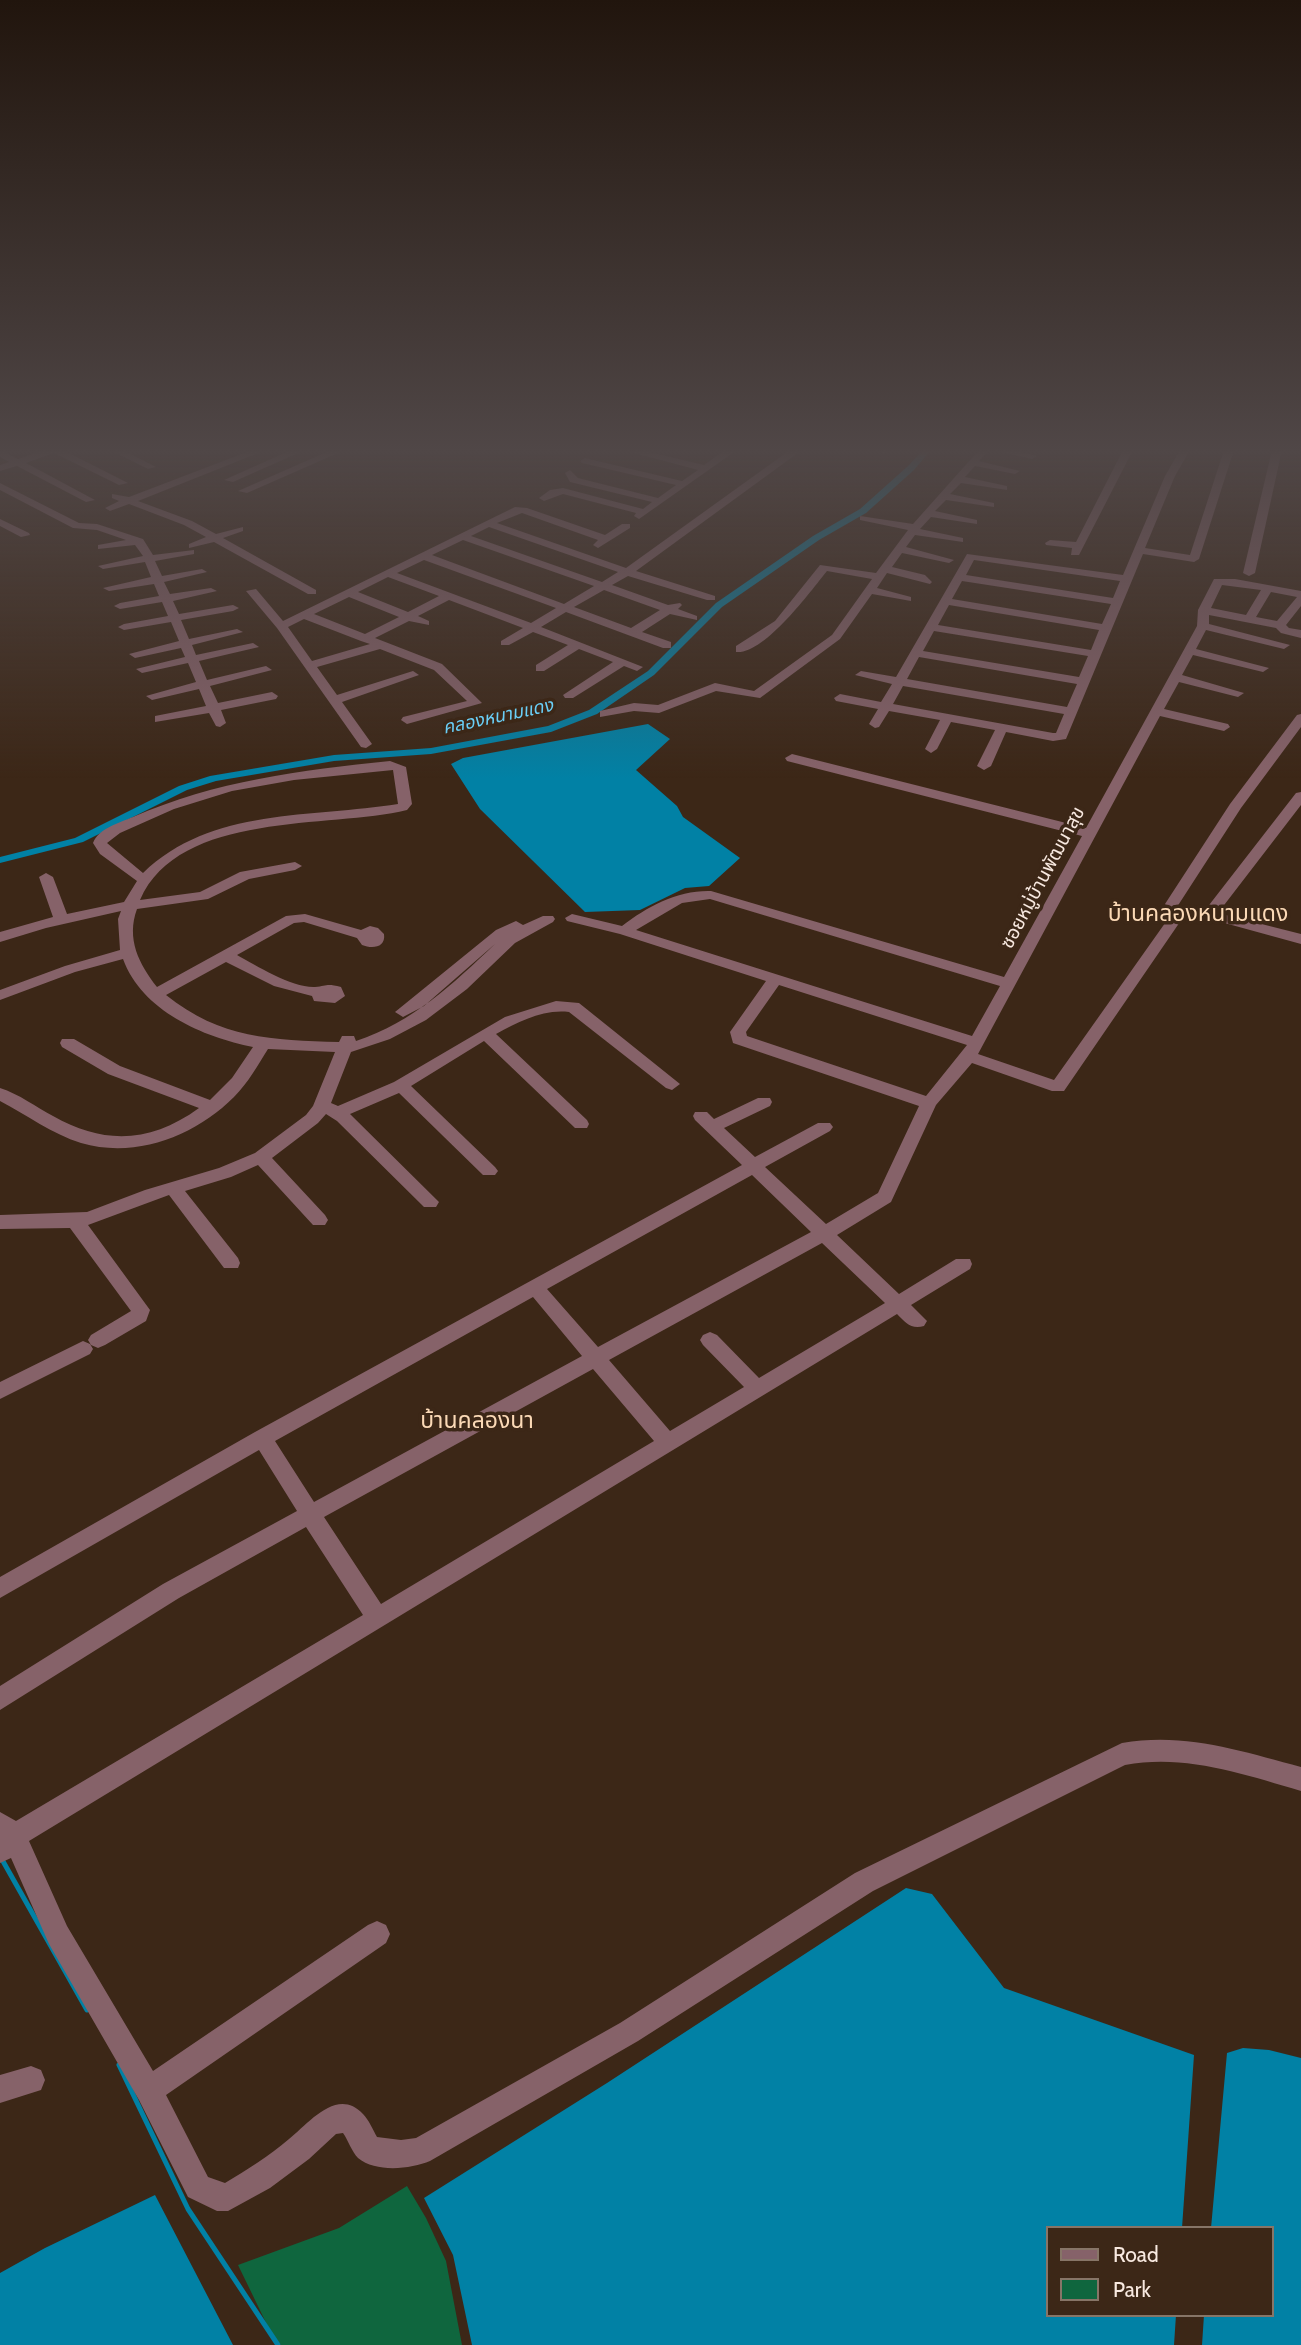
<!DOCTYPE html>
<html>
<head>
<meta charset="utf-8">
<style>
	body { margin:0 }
	#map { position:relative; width:1301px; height:2345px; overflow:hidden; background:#3c2717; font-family:Cabin,sans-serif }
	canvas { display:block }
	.legend { position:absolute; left:1046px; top:2226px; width:228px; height:91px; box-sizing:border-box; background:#3c2717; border:2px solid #877567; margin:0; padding:9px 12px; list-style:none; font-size:21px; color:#f8e9e0 }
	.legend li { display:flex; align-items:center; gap:14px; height:35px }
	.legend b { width:35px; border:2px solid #877567 }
</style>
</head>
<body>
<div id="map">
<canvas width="1301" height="2345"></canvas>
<ul class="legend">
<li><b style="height:9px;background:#866269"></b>Road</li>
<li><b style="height:19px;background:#0f663e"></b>Park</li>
</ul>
</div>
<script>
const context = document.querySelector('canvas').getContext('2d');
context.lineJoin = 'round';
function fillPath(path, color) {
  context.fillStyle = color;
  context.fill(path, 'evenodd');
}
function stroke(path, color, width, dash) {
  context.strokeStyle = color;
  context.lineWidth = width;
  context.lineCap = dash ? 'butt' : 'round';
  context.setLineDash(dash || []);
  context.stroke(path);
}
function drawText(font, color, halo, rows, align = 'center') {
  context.font = font + ' Cabin,"Noto Sans Thai",sans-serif';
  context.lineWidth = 7;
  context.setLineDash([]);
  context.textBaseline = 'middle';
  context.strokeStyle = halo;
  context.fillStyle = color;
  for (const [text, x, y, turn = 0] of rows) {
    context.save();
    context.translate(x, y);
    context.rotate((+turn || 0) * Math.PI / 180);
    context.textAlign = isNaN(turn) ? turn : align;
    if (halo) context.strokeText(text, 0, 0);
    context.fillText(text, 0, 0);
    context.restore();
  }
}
fillPath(new Path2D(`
	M407,2186L426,2218L446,2261L462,2345H281L273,2337L238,2265L339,2228Z`), '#0f663e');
fillPath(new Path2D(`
	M648,724L670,739L636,770L677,806L683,817L740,858L709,886L685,888L640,910L585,912L480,809L451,764L463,758Z
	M906,1888L932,1894L1004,1988L1194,2055L1182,2228H1047V2315H1176L1174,2345H472L453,2255L424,2198L607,2083Z
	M1243,2048L1269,2050L1301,2058V2345H1202L1204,2315H1271V2228H1211L1227,2053Z
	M155,2195L233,2345H0V2273L45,2248Z`), '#0181a5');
stroke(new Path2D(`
	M0,1856L87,2010
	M119,2065L188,2209L278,2345`), '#0181a5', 5);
fillPath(new Path2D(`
	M923,450H931L914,470L866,513L819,540L722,607L654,675L597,714L551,732L431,754L334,761L216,781L187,790L83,842L0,863V857L75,838L179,786L210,776L334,755L431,748L548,726L589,710L648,671L716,603L813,536L860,509L908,466Z`), '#0181a5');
fillPath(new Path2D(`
	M0,450L18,459L43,450H63L128,483L119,485L54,453L26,463L95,500L86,502L17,466L0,471V465L9,462L0,457Z
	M110,450H123L156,467L148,469Z
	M252,450H266L138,501L192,521L216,534L243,527V531L223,538L316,590V594H308L214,542L189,548V544L206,537L184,525L129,504L110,511L105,508L119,501L112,498V494L129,497Z
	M291,450H305L233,482L224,480Z
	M331,450H345L247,493L238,491Z
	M623,450H641L704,465L725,450H737L639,519L634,516L636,513L563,494L544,501L539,498L550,490L563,488L643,509L652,502L570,482L565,473L570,470L578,478L658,498L676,485L582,463L580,461L585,458L682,481L698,470Z
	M790,450H802L636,571L715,596V600H707L628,576L612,585L668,605L680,603L682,605L678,609L697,616V620L670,614L642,632L671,642V648H663L566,612L541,627L643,667L637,671L624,666L573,698H565L563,695L613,662L579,649L544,671H536V665L568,645L533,632L509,645H501V641L523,628L449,600L418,616L429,621V625L409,621L375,638L442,664L482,703L407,724L401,720L403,717L467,701L434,670L380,649L317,667L337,695L413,671L419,675L342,702L372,744L366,748L361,747L277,628L246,591L256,589L283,621L515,507L527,508L605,535L622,524H630V528L598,548L593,545L598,540L522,513L497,523L626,568ZM489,527L618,572L602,582L471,536ZM463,540L594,586L564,604L432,555ZM424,560L556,608L531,623L397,573ZM388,577L439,596L408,612L358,592ZM604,590L660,610L631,628L574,607ZM349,597L399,617L365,634L314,614ZM304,619L361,641L370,644L312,661L288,627Z
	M875,450H888L889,451L884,454Z
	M979,450H989L979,461L1020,471L1015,474L975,466L965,477L1007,486V490L961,483L950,494L994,503V507L946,500L935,511L977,520V524L931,517L920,529L963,538V542L915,535L906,547L954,560L949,563L902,553L892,567L925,575L932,582L930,584L887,573L877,588L911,597V601L872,594L840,639L760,698L716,691L659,713L634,711L600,717V711L634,703L658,705L715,683L754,691L832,635L872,579L827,571C810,592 764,655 736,652V646L775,621L820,565L876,573L908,530L860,520V516L913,524Z
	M992,450H1015L1037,456L1032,459Z
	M1123,450H1133L1079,555H1071L1072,548L1046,545L1045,543L1050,540L1076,542Z
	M1180,450H1190L1175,476L1145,548L1190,555L1224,450H1234L1199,559L1194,562L1143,554L1066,739L1053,741L1006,732L991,766L984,770L977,766L995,730L951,722L937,749L931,753L925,749L940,720L889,711L879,727L875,728L869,724L878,709L836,701L834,698L840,694L881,702L892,684L855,675L861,671L896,677L967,554L1123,575L1165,476ZM974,560L1120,581L1113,598L966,575ZM962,581L1111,604L1102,624L952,599ZM949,605L1099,630L1091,650L938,625ZM934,631L1088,656L1079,677L923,651ZM919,657L1077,684L1067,707L907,679ZM903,686L1064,714L1056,733H1053L893,704Z
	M1272,450H1282L1255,573L1249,576L1243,573Z
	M0,483L79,523L97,524L143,539L153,555L194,550V554L155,561L162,576L202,569L207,572L164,582L170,594L211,588L217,591L173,601L179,614L233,605L239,608L233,611L181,620L189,639L237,629L243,632L192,645L196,655L253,643L259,647L199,661L207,680L266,666L272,670L210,686L218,703L272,692L278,696L276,699L221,710L226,723L220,727L216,726L209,713L155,722V716L206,706L199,689L152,700L146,696L196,682L188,663L142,673L136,669L185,657L181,648L135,658L129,654L179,641L171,622L124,630L118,627L124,624L168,616L162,602L120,609L114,606L120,603L159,596L154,584L109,591L103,588L151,577L145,562L103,569L98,566L143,556L135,545L98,549V545L126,540L97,530L73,528L0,490Z
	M0,519L29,533L30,535L21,537L0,526Z
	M1214,579H1235L1301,591V606L1286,625L1289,628L1301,630V638L1281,633L1276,628L1209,615V624L1290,645L1284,649L1206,630L1196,649L1269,668L1263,672L1193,655L1182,675L1244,693L1238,697L1179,682L1164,709L1228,724L1230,727L1224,731L1160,716L978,1054L1054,1080L1175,909H1206L1296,793L1301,792V805L1218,913L1301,934V944L1199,916H1184L1064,1091H1052L972,1063L936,1105L891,1202L837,1235L899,1294L956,1259H970L972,1264L970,1269L911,1305L927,1321L924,1326C911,1330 905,1322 897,1314L29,1841L67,1926L153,2071L368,1925L377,1921L386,1925L390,1934L386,1943L166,2095L208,2177L225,2183C247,2170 269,2156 289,2139C308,2124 337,2086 363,2114C369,2120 373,2130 377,2137L401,2140L416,2138L620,2023L855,1873L1122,1743C1185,1732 1241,1751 1301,1767V1791C1242,1774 1186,1754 1125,1765L873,1891L638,2041L430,2161C411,2169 376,2173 358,2158C352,2152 348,2140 343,2133L336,2134L309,2159L270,2188L228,2211H217L188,2197L139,2100L49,1944L11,1858L0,1863V1812L16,1821L363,1615L306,1527L179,1598L0,1710V1686L163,1584L297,1511L259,1450L0,1598V1577L255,1432L742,1165L695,1120L693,1116L695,1112H707L714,1119L758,1098H770L772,1102L770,1106L724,1128L755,1157L818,1123H830L833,1127L830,1131L765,1167L826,1224L878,1193L919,1106L733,1043L730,1032L766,981L620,934L567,921L565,918L572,914L622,926C648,906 678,890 711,891L1004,977L1082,836L787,761L785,758L792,754L1086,828L1197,626L1198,610ZM1222,585L1261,590L1246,615L1211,608ZM1271,592L1297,597L1277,621L1256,617ZM710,899L1000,986L972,1036L636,930L682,903ZM779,985L967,1045L926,1096L747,1036L746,1032ZM752,1175L811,1232L598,1347L547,1289ZM822,1243L885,1303L759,1378L717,1335L710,1332L703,1335L700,1340L703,1345L744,1387L670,1431L609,1360ZM533,1297L582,1356L314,1502L275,1441ZM593,1369L654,1441L381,1604L324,1517Z
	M1301,714V727L1241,808L1177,907H1167L1165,904L1230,804L1297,715Z
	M390,761L406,767L412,804L407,810C329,829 180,810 140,900L200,892L240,872L295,862L302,866L295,870L249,879L208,899L137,909C126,939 139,964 157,987L286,916L305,914L361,930L370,926L378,928L384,934C386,948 372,949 362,945L357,938L304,922L294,923L237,955C257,966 292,988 315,987C327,986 326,983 341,987L345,996L335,1003L314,1001L312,996L274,986L226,962L166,995C221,1039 272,1040 339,1042L342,1036H354L356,1041C413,1022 453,984 495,944L424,1006L403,1017L395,1012L496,930L516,921L523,925L543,916H553L555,919L553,922L515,943L467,989L426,1020L390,1039L351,1052L331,1103L338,1106L394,1082L505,1017L556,1001L579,1003L680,1084L672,1090L666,1088L569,1012C542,1009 519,1022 496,1034L587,1120L589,1124L587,1128H575L484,1041L411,1086L495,1167L498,1171L495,1175H483L399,1093L350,1114L439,1202L436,1207H424L337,1121L326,1114L318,1123L272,1158L325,1215L328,1220L325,1225H313L258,1165L231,1177L185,1191L238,1258L240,1263L238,1268H224L169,1195L88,1225L150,1310L146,1321L105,1345L98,1348L91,1345L88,1340L91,1335L131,1311L70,1228L0,1229V1215L87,1212L145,1190L219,1168L255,1153L306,1115L313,1106L335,1052L268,1049C258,1065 248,1083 234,1097C195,1136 136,1159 81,1143C52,1134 27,1115 0,1101V1088C19,1094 36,1107 53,1116C104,1145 151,1143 199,1108L108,1074L62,1047L60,1043L62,1039H74L120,1066L210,1100L232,1078L253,1047C203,1037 142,1011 123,959L75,972L0,1000V990L65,966L120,950L118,919L121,911L46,928L0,942V932L53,917L39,877L46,873L53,877L67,914L124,902L137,881L100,854L93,843C99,828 119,823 133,817C215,781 301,770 390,761ZM393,770L398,804C312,818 211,807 143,873L107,843L120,833L174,809L232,791L294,780Z
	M83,1341L90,1344L93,1349L90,1354L0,1399V1382Z
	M31,2066L41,2070L45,2080L41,2090L0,2103V2075Z`), '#866269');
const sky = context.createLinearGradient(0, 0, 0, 779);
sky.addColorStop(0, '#21150d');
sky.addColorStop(0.58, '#504747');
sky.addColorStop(1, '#50474700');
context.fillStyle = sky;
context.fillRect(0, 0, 1301, 779);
drawText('italic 18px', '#6acff7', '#3c2717', [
	["คลองหนามแดง",498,717,-12]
]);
drawText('19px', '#f8e9e0', '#3c2717', [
	["ซอยหมู่บ้านพัฒนาสุข",1043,878,-62]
]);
drawText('23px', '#fbd9b6', '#3c2717', [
	["บ้านคลองหนามแดง",1198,914],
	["บ้านคลองนา",477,1421]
]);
</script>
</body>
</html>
